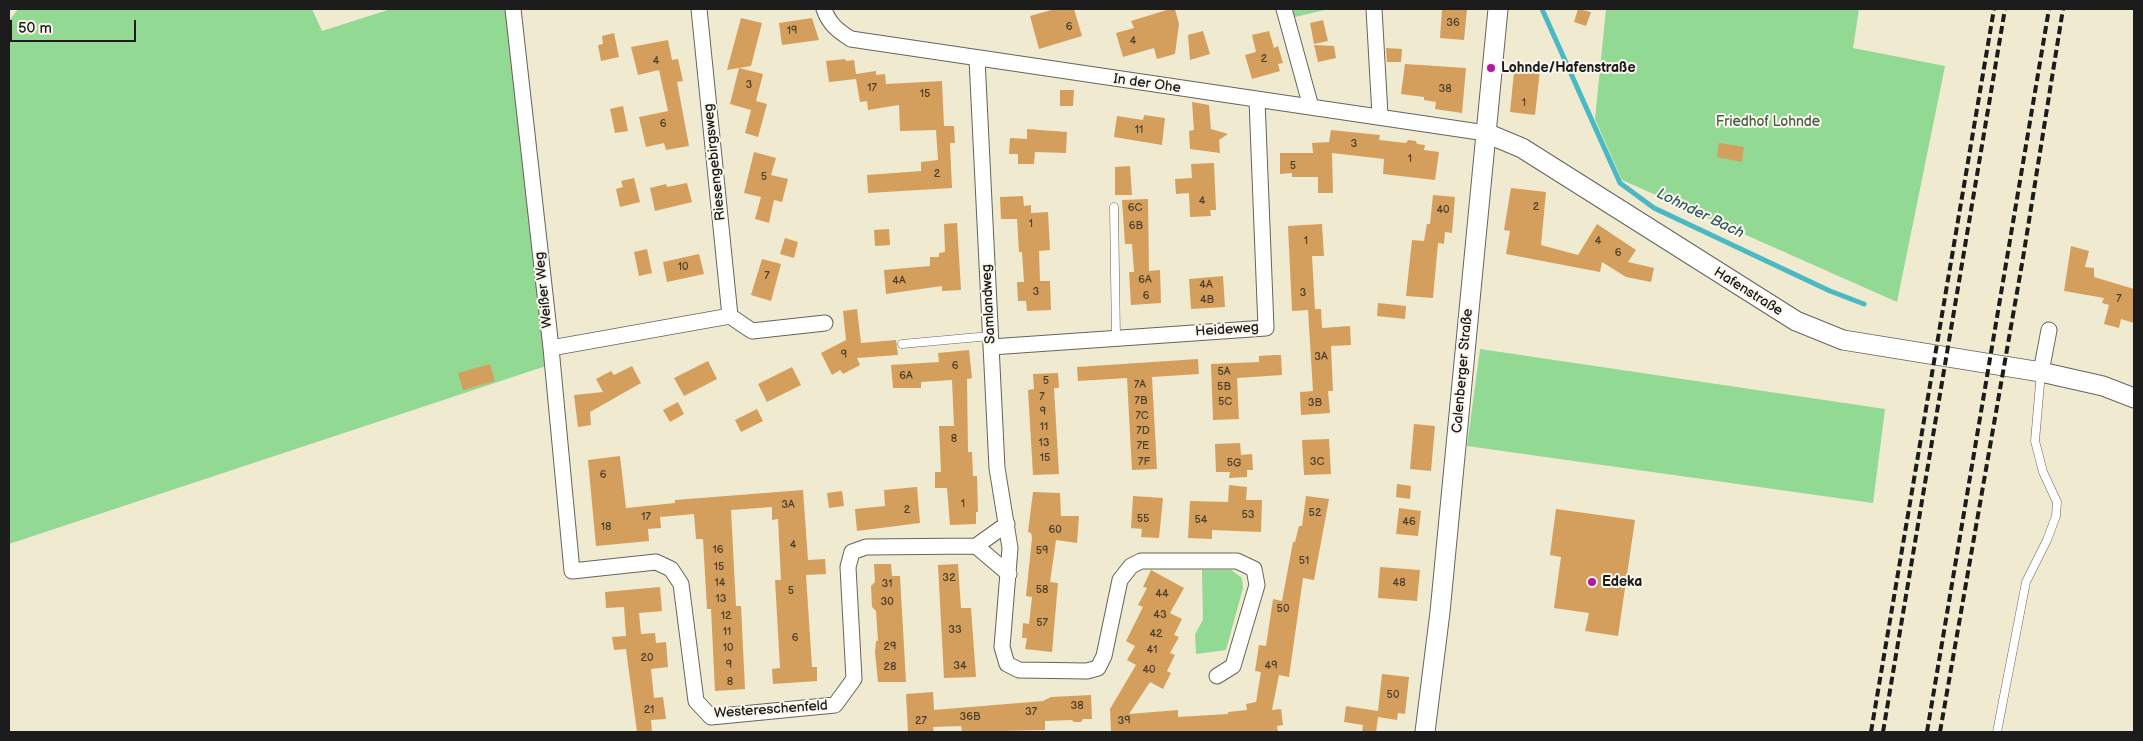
<!DOCTYPE html>
<html>
<head>
<meta charset="utf-8">
<style>
	body { margin:0 }
	#map { position:relative; width:2143px; height:741px; overflow:hidden; background:#f0ead0; font-family:"Balsamiq Sans",sans-serif }
	canvas { display:block }
	.frame { position:absolute; inset:0; border:10px solid #1c1c1c; pointer-events:none }
	.scale { position:absolute; left:10px; top:20px; width:126px; height:22px; box-sizing:border-box; border:2px solid #1c1c1c; border-top:0; padding-left:6px; font-size:15px; line-height:18px; white-space:nowrap; color:#1c1c1c; -webkit-text-stroke:4px #fbf7ec; paint-order:stroke }
</style>
</head>
<body>
<div id="map">
<canvas width="2143" height="741"></canvas>
<div class="frame"></div>
<div class="scale">50 m</div>
</div>
<script>
const context = document.querySelector('canvas').getContext('2d');
context.lineJoin = 'round';
function fillPath(path, color) {
  context.fillStyle = color;
  context.fill(path, 'evenodd');
}
function stroke(path, color, width, dash) {
  context.strokeStyle = color;
  context.lineWidth = width;
  context.lineCap = dash ? 'butt' : 'round';
  context.setLineDash(dash || []);
  context.stroke(path);
}
function drawText(font, color, halo, rows, align = 'center') {
  context.font = font + ' "Balsamiq Sans",sans-serif';
  context.lineWidth = 4;
  context.setLineDash([]);
  context.textBaseline = 'middle';
  context.strokeStyle = halo;
  context.fillStyle = color;
  for (const [text, x, y, turn = 0] of rows) {
    context.save();
    context.translate(x, y);
    context.rotate((+turn || 0) * Math.PI / 180);
    context.textAlign = isNaN(turn) ? turn : align;
    if (halo) context.strokeText(text, 0, 0);
    context.fillText(text, 0, 0);
    context.restore();
  }
}
fillPath(new Path2D(`
	M18,9H312L322,31L391,9H513L552,364L9,544V21Z
	M1292,9H1329L1295,17Z
	M1606,9H1859L1853,48L1945,66L1897,302L1622,180L1595,119Z
	M1480,349L1885,409L1873,503L1467,446Z
	M1202,570H1231L1242,578L1243,588L1226,650L1196,654L1195,634L1203,620Z`), '#92d993');
stroke(new Path2D(`
	M1542,9L1620,183L1654,208L1830,291L1864,304`), '#4bb9c4', 5);
fillPath(new Path2D(`
	M1055,9H1074L1082,36L1039,49L1030,16Z
	M1170,9H1175L1179,24L1175,54L1157,59L1154,48L1123,57L1116,33L1134,28L1131,21Z
	M1442,9H1467L1464,40L1440,38Z
	M1578,9L1591,12L1586,26L1574,22Z
	M741,18L762,23L751,66L739,68L763,74L756,101L767,104L758,137L745,133L751,110L730,104L739,68L727,70Z
	M812,18L819,40L782,45L779,23Z
	M1323,20L1328,41L1314,44L1310,23Z
	M1203,31L1210,54L1190,60L1188,35Z
	M1269,31L1274,48L1278,46L1283,63L1278,64L1280,71L1252,79L1245,55L1256,52L1252,35Z
	M614,33L619,57L601,61L598,45L603,44L602,36Z
	M668,40L672,60L678,59L683,81L677,82L689,146L666,150L664,143L646,147L639,117L668,111L659,70L638,75L631,47Z
	M1314,45L1334,46L1336,58L1318,62Z
	M1386,48L1402,49L1401,62H1387Z
	M845,59L846,61L854,60L856,74L876,71V75L885,74L886,84L942,81L944,126H954L955,143H950L952,188L868,193L867,175L921,171V162L938,160L936,130L900,131L899,105L868,110L867,101L860,102L856,79L829,82L826,61Z
	M1405,64L1466,68L1462,113L1435,109L1436,102L1424,100V97L1401,94Z
	M1524,69L1540,70L1535,115L1510,112L1514,72L1524,73Z
	M1060,90H1074L1073,106H1060Z
	M1192,102L1209,105L1211,129L1228,134L1219,140L1220,153L1190,149L1189,131L1194,130Z
	M623,106L628,131L615,133L610,109Z
	M1144,115L1165,118L1162,145L1114,137L1117,116L1143,120Z
	M1027,129L1067,132L1066,153L1035,152L1034,164H1018V154H1009L1010,138L1027,139Z
	M1331,130L1380,135L1379,140L1406,143L1408,140L1416,141L1417,144L1425,145L1424,150L1439,152L1435,180L1383,174L1384,159L1332,153L1333,193H1318V177H1292V173L1280,174V153H1313L1312,143L1329,142Z
	M1719,143L1744,147L1742,162L1717,157Z
	M754,152L776,158L771,175L788,179L782,202L774,200L769,223L755,219L761,197L744,193Z
	M1214,163L1216,210H1210L1211,216L1190,217L1189,193L1176,194L1175,179L1192,178L1191,164Z
	M1130,166L1132,195H1115V167Z
	M634,178L640,202L620,207L616,189L623,187L621,181Z
	M687,183L692,202L655,211L650,188L666,184L667,187Z
	M1511,188L1546,192L1541,245L1578,255L1597,224L1636,250L1628,262L1654,268L1651,282L1626,277L1602,262L1600,272L1506,254L1510,231L1504,230Z
	M1433,195L1455,197L1452,233L1445,232L1444,244L1438,243L1433,298L1406,296L1412,240L1424,241L1427,224H1430Z
	M1023,196L1024,206L1031,205V213L1048,212L1050,250L1039,251L1040,281H1050L1051,310L1027,311L1026,301H1018L1017,282H1024L1022,252H1019L1017,219H1001L1000,197Z
	M1148,199L1149,271L1160,270L1161,303L1131,305L1129,272H1134L1132,244H1125L1122,200Z
	M957,223L961,290L942,291V286L886,294L884,270L930,266V257H939V253L945,252L944,224Z
	M1322,224L1324,256H1312L1315,309H1321L1322,328L1350,326L1351,345L1331,346L1333,391H1328L1330,413L1301,415L1300,392L1313,391L1308,310L1292,311L1288,226Z
	M889,229L890,245L875,246L874,230Z
	M785,238L798,242L794,258L780,254Z
	M2071,246L2089,251L2085,267L2094,268V277L2134,289V323L2121,319L2119,328L2104,324L2109,305L2102,303L2104,298L2064,291Z
	M647,249L652,273L639,276L634,252Z
	M699,254L704,274L667,282L663,262Z
	M762,259L781,264L771,301L751,295Z
	M1223,276L1225,307L1191,309L1189,279Z
	M1378,303L1406,306L1405,319L1377,316Z
	M857,309L861,343L896,340L898,355L857,358L860,365L843,374L840,370L832,375L821,353L846,340L843,311Z
	M969,350L972,378L967,379L968,452H972L973,476H977L978,512H976V524L950,525L947,488H935V472H941L939,426H954L952,380L921,382V388H893L891,365L939,362L938,353Z
	M1274,355H1281L1282,375L1237,378L1239,419L1213,420L1211,364L1259,362V356Z
	M1198,359L1199,374L1152,377L1157,469L1132,470L1127,378L1078,381L1077,367Z
	M708,361L717,379L684,396L674,378Z
	M490,364L495,381L463,390L458,373Z
	M632,366L641,383L590,412L591,425L578,427L574,395L603,392L596,379L611,371L614,375Z
	M792,367L801,385L767,402L758,384Z
	M1058,373L1059,388H1054L1059,474L1033,475L1028,390L1034,389L1033,374Z
	M678,402L684,414L670,422L663,410Z
	M757,409L763,421L741,432L735,420Z
	M1414,424L1435,426L1431,471L1410,469Z
	M1329,439L1331,474L1304,475L1302,440Z
	M1240,443L1241,455L1252,454L1253,470H1247V477L1229,478L1230,472H1216L1215,444Z
	M620,456L626,508L675,503V500L803,490L808,560L825,559L826,574L806,575L812,667H817V681L773,684L772,669L780,668L775,580H781L778,519L772,520V507L731,510L736,606H741L745,689L715,691L711,609H707L703,539H696L694,514L660,517L661,528L648,529L649,541L596,546L588,460Z
	M1397,484L1411,486L1410,499L1396,497Z
	M1229,485L1247,487L1246,500H1262L1261,532L1212,530V539L1188,538L1190,501L1228,502Z
	M917,487L920,523L857,531L855,509L885,506L884,490Z
	M842,491L844,506L829,508L827,493Z
	M1033,492L1060,493L1061,516H1079L1077,543L1056,540L1050,582L1058,583L1052,652L1025,649L1027,638H1022L1023,623L1029,624L1032,597L1026,596L1032,538L1031,533L1028,532Z
	M1133,496L1163,498L1159,538L1141,537L1142,529L1131,528Z
	M1306,496L1329,499L1314,580L1303,578L1289,677L1279,675L1272,710L1281,709L1283,725L1277,726L1278,732H1111L1110,709L1136,665L1127,660L1135,646L1126,641L1143,607L1138,605L1147,588L1143,587L1151,570L1184,588L1170,613L1182,619L1174,635L1179,637L1170,653L1175,655L1167,671L1171,673L1163,689L1150,682L1129,714L1178,710V717L1228,714V712L1247,710L1246,704L1256,702L1261,672L1255,671L1259,645L1266,646L1273,599L1282,601L1293,542H1295L1299,526H1302Z
	M1399,508L1421,511L1418,536L1396,534Z
	M1556,509L1635,520L1618,636L1585,631L1589,613L1554,608L1561,557L1550,555Z
	M874,564H891L892,576H900L906,682H878L875,652L876,641H878L876,611L872,607L871,586L875,582Z
	M958,564L961,608H971L976,677L944,678L938,565Z
	M1380,567L1420,570L1417,601L1378,598Z
	M660,587L662,611L639,613L641,634L655,633L656,643L666,642L668,667L651,669L654,698L663,697L666,719L651,720L652,732H637L626,649L614,650L612,637L626,636L624,607L606,608L605,592Z
	M1382,674L1409,677L1405,714L1398,713L1397,720L1378,717L1376,732H1362L1363,725L1344,722L1346,706L1378,711Z
	M933,692L934,710L1043,701L1051,697L1091,695L1092,719H1083L1081,722H1074L1072,720L1045,721V730L962,732L961,726L933,727L934,732H908L906,694Z`), '#d49f5d');
const service = new Path2D(`
	M1114,207L1116,338
	M902,344L990,336
	M1997,732L2026,582L2047,540L2056,516L2057,502L2043,472L2035,441L2041,372`);
const minor = new Path2D(`
	M513,9L551,348L572,571L656,562L671,569L681,584L696,701L711,717L835,705L854,679L848,567L852,552L866,547L976,546L1007,524
	M824,9C829,24 838,31 851,39L1486,133
	M1284,9L1311,107
	M1374,9L1380,115
	M977,59L997,468L1010,548L1002,647L1007,664L1019,670L1087,671L1098,668L1104,656L1120,580L1131,566L1141,561H1237L1254,569L1257,585L1233,666L1217,676
	M730,316L752,331L825,323
	M991,347L1266,328L1257,100
	M551,348L730,316L699,9
	M2041,372L2049,330
	M976,546L1009,574`);
const tertiary = new Path2D(`
	M1486,133L1522,148L1796,321L1843,340L2041,372L2103,386L2134,398
	M1425,732L1440,612L1498,9`);
stroke(service, '#66645b', 9);
stroke(minor, '#66645b', 17);
stroke(tertiary, '#66645b', 21);
stroke(service, '#fff', 8);
stroke(minor, '#fff', 15);
stroke(tertiary, '#fff', 19);
stroke(new Path2D(`
	M1871,732L1994,9
	M1883,732L2005,9
	M1927,732L2049,9
	M1940,732L2023,258L2063,9`), '#1c1c1c', 4, [8, 4]);
for (const [x, y, r, color] of [
	[1491,68,5,"#b5179e"],
	[1592,582,5,"#b5179e"]
]) {
  const dot = new Path2D();
  dot.arc(x, y, r, 0, 2 * Math.PI);
  context.fillStyle = color;
  context.fill(dot);
  stroke(dot, '#fbf7ec', 2);
}
drawText('11px', '#4a3d2c', null, [
	["36",1453,23],
	["6",1069,27],
	["19",792,31],
	["4",1133,41],
	["2",1264,59],
	["4",656,61],
	["3",749,85],
	["17",872,88],
	["38",1445,89],
	["15",925,94],
	["1",1524,103],
	["6",663,124],
	["11",1139,130],
	["3",1354,144],
	["1",1410,159],
	["5",1293,166],
	["2",937,174],
	["5",764,177],
	["4",1202,201],
	["2",1536,207],
	["6C",1135,208],
	["40",1443,210],
	["1",1031,224],
	["6B",1136,226],
	["1",1306,241],
	["4",1598,241],
	["6",1618,253],
	["10",683,267],
	["7",767,276],
	["6A",1145,280],
	["4A",899,281],
	["4A",1206,285],
	["3",1036,292],
	["3",1303,293],
	["6",1146,296],
	["7",2119,299],
	["4B",1207,300],
	["9",844,355],
	["3A",1321,357],
	["6",955,366],
	["5A",1224,372],
	["6A",906,376],
	["5",1046,381],
	["7A",1140,385],
	["5B",1224,387],
	["7",1042,397],
	["7B",1141,401],
	["5C",1225,402],
	["3B",1315,403],
	["9",1043,412],
	["7C",1142,416],
	["11",1044,427],
	["7D",1143,431],
	["8",954,439],
	["13",1044,443],
	["7E",1143,446],
	["15",1045,458],
	["7F",1144,462],
	["3C",1317,462],
	["5G",1234,463],
	["6",603,475],
	["1",963,504],
	["3A",788,505],
	["2",907,510],
	["52",1315,513],
	["53",1248,515],
	["17",646,517],
	["55",1143,519],
	["54",1201,520],
	["46",1409,522],
	["18",606,527],
	["60",1055,530],
	["4",793,545],
	["16",718,550],
	["59",1042,551],
	["51",1304,561],
	["15",719,567],
	["32",949,578],
	["14",720,583],
	["48",1399,583],
	["31",887,584],
	["58",1042,590],
	["5",791,591],
	["44",1162,594],
	["13",721,599],
	["30",887,602],
	["50",1283,609],
	["43",1160,615],
	["12",726,616],
	["57",1042,623],
	["33",955,630],
	["11",727,632],
	["42",1156,634],
	["6",795,638],
	["29",890,647],
	["10",728,648],
	["41",1152,650],
	["20",647,658],
	["9",729,665],
	["34",960,666],
	["49",1271,666],
	["28",890,667],
	["40",1149,670],
	["8",730,682],
	["50",1393,695],
	["38",1077,706],
	["21",649,710],
	["37",1031,712],
	["36B",970,717],
	["27",921,721],
	["39",1124,721]
]);
drawText('bold 14px', '#1c1c1c', '#fbf7ec', [
	["Lohnde/Hafenstraße",1501,68],
	["Edeka",1602,582]
], 'left');
drawText('14px', '#1c1c1c', '#fbf7ec', [
	["In der Ohe",1147,84,8],
	["Riesengebirgsweg",715,162,-96],
	["Weißer Weg",544,290,-96],
	["Hafenstraße",1748,292,32],
	["Samlandweg",989,304,-93],
	["Heideweg",1227,330,-4],
	["Calenberger Straße",1463,371,-85],
	["Westereschenfeld",771,710,-4]
]);
drawText('14px', '#455e46', '#fbf7ec', [
	["Friedhof Lohnde",1768,122]
]);
drawText('italic 15px', '#2f5b5f', '#fbf7ec', [
	["Lohnder Bach",1700,214,26]
]);
</script>
</body>
</html>
